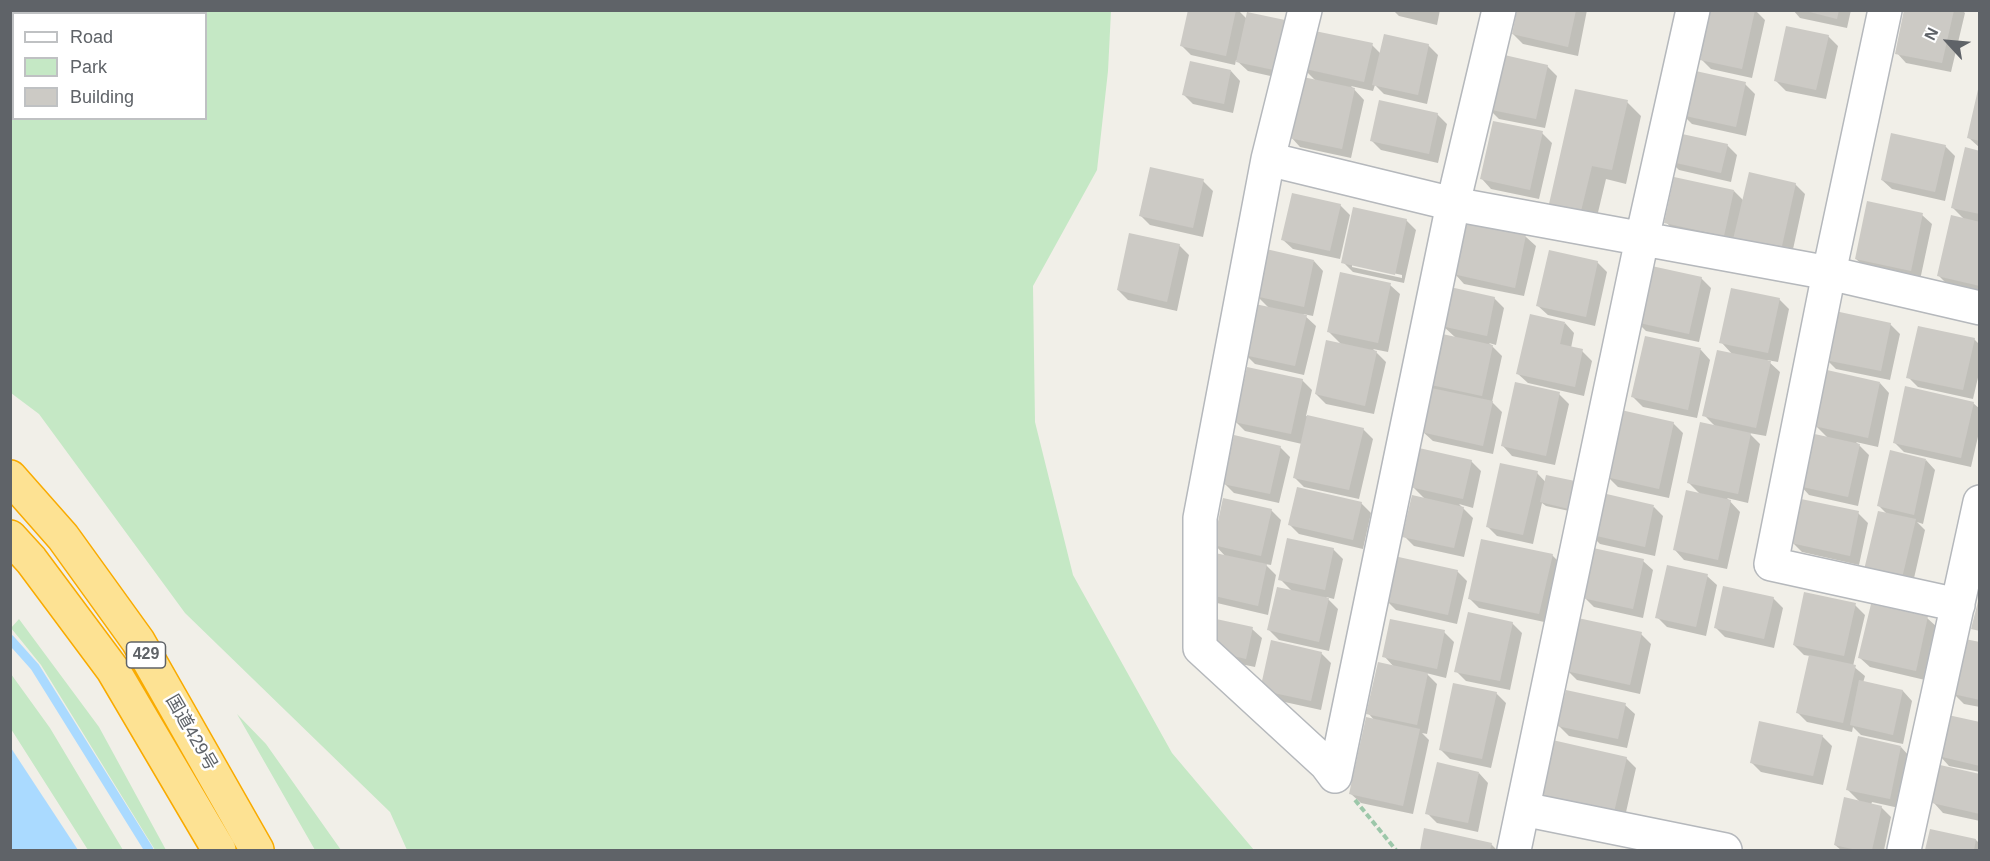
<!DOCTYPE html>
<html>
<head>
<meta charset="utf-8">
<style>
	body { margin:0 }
	#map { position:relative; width:1990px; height:861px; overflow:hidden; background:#f1efe8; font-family:Arial,sans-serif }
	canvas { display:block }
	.frame { position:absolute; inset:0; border:12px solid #5f6368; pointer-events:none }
	.legend { position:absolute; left:12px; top:12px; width:195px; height:108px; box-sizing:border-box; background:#fff; border:2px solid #bfc1c3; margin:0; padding:8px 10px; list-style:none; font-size:18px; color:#5f6368 }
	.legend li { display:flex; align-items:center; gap:12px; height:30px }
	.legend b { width:30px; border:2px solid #bfc1c3 }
	.north { position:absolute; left:1918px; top:12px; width:60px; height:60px; -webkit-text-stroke:4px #fff; paint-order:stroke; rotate:296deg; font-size:16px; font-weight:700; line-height:24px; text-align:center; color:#5f6368 }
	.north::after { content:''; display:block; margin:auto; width:21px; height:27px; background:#5f6368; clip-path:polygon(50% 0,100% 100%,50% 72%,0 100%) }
</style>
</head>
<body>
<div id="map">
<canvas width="1990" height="861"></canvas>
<div class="frame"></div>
<ul class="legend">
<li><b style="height:8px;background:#fff"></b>Road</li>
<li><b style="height:16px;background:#c5e8c5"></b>Park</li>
<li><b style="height:16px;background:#cccac5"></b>Building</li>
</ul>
<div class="north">N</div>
</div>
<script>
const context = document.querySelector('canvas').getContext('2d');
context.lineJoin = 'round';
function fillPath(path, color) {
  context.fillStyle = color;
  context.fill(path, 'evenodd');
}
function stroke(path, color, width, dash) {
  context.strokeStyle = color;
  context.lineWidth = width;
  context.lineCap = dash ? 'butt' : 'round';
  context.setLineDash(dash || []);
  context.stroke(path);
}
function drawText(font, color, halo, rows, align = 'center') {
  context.font = font + ' Arial,"Noto Sans JP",sans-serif';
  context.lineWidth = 5;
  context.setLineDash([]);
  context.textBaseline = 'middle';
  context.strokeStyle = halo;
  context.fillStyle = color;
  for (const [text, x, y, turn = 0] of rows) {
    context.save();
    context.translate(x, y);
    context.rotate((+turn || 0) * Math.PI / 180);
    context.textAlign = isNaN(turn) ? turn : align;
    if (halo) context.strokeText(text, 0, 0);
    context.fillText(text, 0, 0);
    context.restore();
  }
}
fillPath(new Path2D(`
	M10,11H1111L1108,71L1097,170L1033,286L1035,422L1073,575L1172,753L1254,850H407L390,812L185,613L39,414L11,393ZM14,14H206V118H14Z
	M19,619L99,727L166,850H155L41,665L11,628Z
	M11,674L50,728L123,850H88L11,729Z
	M237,714L266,744L341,850H315Z`), '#c5e8c5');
fillPath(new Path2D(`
	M11,748L78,850H11Z`), '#aadaff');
fillPath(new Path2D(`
	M1189,10H1238L1247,19L1284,21L1294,31L1284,79L1248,71L1236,60L1235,65L1191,55L1181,45Z
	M1393,10H1440L1437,25L1399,16Z
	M1519,10H1587L1578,56L1523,44L1513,34Z
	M1712,10H1755L1765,20L1752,78L1711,69L1701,59Z
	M1793,10H1851L1847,28L1800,18Z
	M1906,10H1962L1965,13L1951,72L1906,63L1897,53Z
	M1828,36L1838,46L1826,99L1786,91L1776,81Z
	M1372,45L1381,54L1428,45L1438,55L1427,104L1384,94L1375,85L1373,91L1351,86L1364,100L1351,158L1300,147L1291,137L1316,81L1303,68Z
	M1547,66L1557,76L1545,128L1499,119L1489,109Z
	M1231,71L1240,81L1233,113L1193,104L1184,95Z
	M1745,84L1755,94L1746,136L1692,124L1683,115Z
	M1980,91V148L1969,138Z
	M1627,102L1641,116L1626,184L1606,179L1595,225L1565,218L1551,204Z
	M1437,114L1447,124L1438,163L1381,150L1372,141Z
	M1542,133L1552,143L1539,199L1491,189L1482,179Z
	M1727,145L1737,155L1731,182L1679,170L1669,160Z
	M1945,146L1955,156L1945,201L1892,189L1882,180Z
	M1980,152V292L1949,286L1939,276L1965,220L1953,208Z
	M1203,181L1213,191L1203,237L1150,225L1140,215Z
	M1795,184L1805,194L1790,263L1675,232L1666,222L1734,191L1744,201Z
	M1340,205L1350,215L1340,259L1293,249L1283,240Z
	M1922,215L1932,224L1920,280L1866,268L1856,259Z
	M1406,220L1416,230L1404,283L1353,272L1343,262ZM1352,264L1402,275V278L1352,267Z
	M1466,223L1526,237L1536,246L1524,296L1464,284L1455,274Z
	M1179,245L1189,255L1177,311L1128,300L1118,290Z
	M1314,261L1323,271L1313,316L1303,314L1316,326L1304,375L1255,364L1246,355L1270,309L1257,296Z
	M1597,262L1607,272L1595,326L1548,315L1538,306Z
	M1701,278L1711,288L1699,342L1646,331L1636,321Z
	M1390,285L1400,294L1388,352L1373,349L1386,362L1374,414L1326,404L1316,394L1342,345L1329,332Z
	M1494,298L1504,308L1496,345L1489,343L1502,356L1492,402L1502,412L1493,454L1433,441L1423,432L1424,383L1456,338L1443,326Z
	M1779,299L1789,309L1778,362L1767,360L1780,372L1766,436L1749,433L1760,444L1748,503L1727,498L1740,512L1727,569L1684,560L1675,550L1701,495L1688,482L1716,427L1704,415L1733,355L1721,342Z
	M1565,323L1574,333L1571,348L1582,351L1592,361L1584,396L1528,383L1518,374Z
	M1890,324L1900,334L1890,380L1836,369L1826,359Z
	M1646,338L1701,350L1710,360L1697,418L1643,407L1633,397Z
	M1974,339L1980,345V369L1973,399L1918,387L1908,377Z
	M1302,380L1312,390L1306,416L1363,429L1373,439L1359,499L1304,487L1294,477L1302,444L1245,431L1236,422Z
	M1880,383L1889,393L1878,447L1856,442L1869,455L1858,506L1809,495L1800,485L1829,439L1816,426Z
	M1559,394L1569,404L1555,465L1512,456L1503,446Z
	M1973,403L1980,409V428L1971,467L1904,452L1894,442Z
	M1673,423L1683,433L1669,498L1618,487L1608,477Z
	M1280,447L1290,457L1279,503L1234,493L1224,483Z
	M1926,460L1935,470L1923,524L1917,522L1925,530L1912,587L1875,580L1887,514L1879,506Z
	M1471,461L1481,471L1473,508L1459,504L1473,518L1464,557L1414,546L1404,536L1426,500L1412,486Z
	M1537,473L1574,512L1546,506L1542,503L1533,544L1497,536L1488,527Z
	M1361,503L1371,513L1363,549L1299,534L1290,525Z
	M1654,507L1663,516L1655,556L1600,544L1590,534Z
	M1271,510L1281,520L1271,565L1265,564L1276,575L1268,615L1217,603L1208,594L1226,557L1215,545Z
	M1858,513L1868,523L1859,565L1802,552L1793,543Z
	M1333,549L1343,559L1334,599L1326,597L1338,609L1329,651L1279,640L1269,630L1292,591L1280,579Z
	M1552,555L1562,565L1549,623L1479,608L1469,598Z
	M1643,561L1653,570L1643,618L1594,607L1584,597Z
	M1457,571L1467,581L1457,624L1396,610L1386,600Z
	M1707,576L1717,585L1706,636L1667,627L1657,617Z
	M1773,598L1783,608L1774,648L1725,637L1715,627Z
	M1855,605L1865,615L1853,666L1865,676L1863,683L1903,691L1912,701L1903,744L1861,735L1853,727L1852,732L1807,722L1797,712L1810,656L1804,655L1794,645Z
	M1927,618L1937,627L1925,680L1870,667L1860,658Z
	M1512,623L1522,633L1510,690L1466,681L1456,671Z
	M1252,629L1262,638L1255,667L1212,658Z
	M1444,632L1454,642L1446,678L1426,673L1437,684L1427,734L1422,733L1429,740L1413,814L1361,803L1351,794L1375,721L1368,713L1395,668L1384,656Z
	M1641,634L1651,644L1640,694L1577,680L1567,670Z
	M1980,644V707L1964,704L1954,694Z
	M1321,653L1331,663L1321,710L1271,699L1262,689Z
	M1496,693L1506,703L1491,768L1450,759L1440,749Z
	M1625,705L1635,714L1627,748L1569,736L1559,726Z
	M1980,723V772L1949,766L1940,756Z
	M1822,736L1832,746L1823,785L1761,772L1751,762Z
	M1549,741L1626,758L1636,768L1624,821Z
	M1901,747L1910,757L1899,808L1872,802L1871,805L1881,807L1891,817L1884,850H1841L1835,845L1861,803L1847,789Z
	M1479,773L1488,783L1478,832L1437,823L1427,813Z
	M1980,776V821L1943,813L1934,803Z
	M1426,830L1491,844L1497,850H1421Z
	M1931,831L1976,840L1980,844V850H1927Z`), '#0003');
stroke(new Path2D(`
	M10,639L35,667L149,850`), '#aadaff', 9);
fillPath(new Path2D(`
	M1188,10H1236L1226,56L1180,46Z
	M1517,10H1576L1568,47L1512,34Z
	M1710,10H1755L1742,69L1700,60Z
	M1802,10H1839L1837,19Z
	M1904,10H1954L1942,63L1895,54Z
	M1247,12L1285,20L1274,70L1236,62Z
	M1786,26L1829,35L1816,90L1774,81Z
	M1310,30L1373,43L1364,82L1301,68Z
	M1384,34L1429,44L1418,95L1372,85Z
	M1500,54L1548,65L1536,119L1487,109Z
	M1190,61L1231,70L1224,104L1182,95Z
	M1691,70L1746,82L1736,127L1681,115Z
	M1303,77L1355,88L1342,149L1289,138Z
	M1979,85L1980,86V141L1967,138Z
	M1575,89L1628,100L1612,170L1592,166L1581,211L1549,204Z
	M1379,100L1438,113L1429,154L1370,141Z
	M1493,121L1543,131L1530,190L1480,179Z
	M1673,132L1728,144L1721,173L1667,161Z
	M1891,133L1946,145L1935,192L1881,180Z
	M1965,147L1980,151V214L1951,208Z
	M1150,167L1204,179L1193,228L1139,216Z
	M1749,172L1796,183L1780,255L1732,244Z
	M1674,177L1734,190L1724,236L1664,223Z
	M1292,193L1341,204L1330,251L1281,240Z
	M1867,201L1923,213L1911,271L1855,259Z
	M1353,207L1407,219L1395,275L1341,263Z
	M1951,215L1980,222V286L1937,276Z
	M1465,222L1526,235L1515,288L1453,274Z
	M1129,233L1180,244L1167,302L1117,290Z
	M1266,249L1314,260L1304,307L1255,296Z
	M1549,250L1598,261L1586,317L1536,306Z
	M1647,265L1702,277L1689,334L1635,322Z
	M1340,272L1391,283L1378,343L1327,332Z
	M1450,287L1495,297L1487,336L1441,326Z
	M1731,288L1780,298L1768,353L1719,343Z
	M1255,304L1307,315L1295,366L1244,355Z
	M1835,311L1891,323L1881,371L1825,360Z
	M1530,314L1565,322L1560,344L1583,349L1575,387L1516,374Z
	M1918,326L1975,338L1963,390L1906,378Z
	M1433,332L1493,345L1482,396L1422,383Z
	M1645,336L1701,348L1688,410L1631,397Z
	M1326,340L1377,351L1365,406L1315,394Z
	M1717,350L1771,361L1756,428L1702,416Z
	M1247,367L1303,379L1291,434L1234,422Z
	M1827,370L1880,382L1868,438L1814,426Z
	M1515,382L1560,392L1546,456L1501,446Z
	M1905,386L1974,402L1961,458L1893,443Z
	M1431,388L1493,401L1483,446L1421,432Z
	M1621,410L1674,422L1659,489L1606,477Z
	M1307,415L1364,428L1349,490L1293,478Z
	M1700,422L1751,433L1738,494L1687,483Z
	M1810,433L1860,444L1848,497L1798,486Z
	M1234,435L1281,446L1270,494L1223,484Z
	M1419,448L1472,460L1463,499L1410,487Z
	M1890,450L1926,459L1914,515L1877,506Z
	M1500,463L1538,471L1523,535L1486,527Z
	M1546,475L1575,481L1569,509L1540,502Z
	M1297,487L1362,502L1353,540L1288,525Z
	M1686,490L1731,500L1718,560L1673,550Z
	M1598,492L1654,505L1645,547L1588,534Z
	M1412,495L1464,507L1454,548L1402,537Z
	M1223,498L1272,509L1261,556L1213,545Z
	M1801,499L1859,511L1850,556L1791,543Z
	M1878,511L1916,519L1902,578L1864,570Z
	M1287,538L1334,548L1325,590L1278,580Z
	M1481,539L1553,554L1539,614L1468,599Z
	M1593,548L1644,559L1633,609L1582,598Z
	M1215,553L1267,564L1258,606L1206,594Z
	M1394,556L1458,570L1448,615L1384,601Z
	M1667,565L1708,574L1696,627L1655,618Z
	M1723,586L1774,597L1764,639L1714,628Z
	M1277,587L1329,598L1319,642L1267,630Z
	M1804,592L1856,603L1844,656L1793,645Z
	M1980,594V631L1971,629Z
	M1871,604L1928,616L1916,671L1858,658Z
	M1468,612L1513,622L1500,681L1454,672Z
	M1207,617L1253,627L1246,659L1200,648Z
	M1578,618L1642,632L1630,685L1566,671Z
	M1390,619L1445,630L1437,669L1382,657Z
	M1965,639L1980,642V700L1953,694Z
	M1271,640L1322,652L1311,701L1260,690Z
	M1809,655L1856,665L1843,723L1796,713Z
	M1378,662L1428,673L1417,725L1366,714Z
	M1859,680L1903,690L1893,735L1850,725Z
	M1453,683L1497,692L1482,759L1439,750Z
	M1566,690L1626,703L1618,739L1557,726Z
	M1948,715L1980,722V766L1938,756Z
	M1366,717L1420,729L1403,806L1349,794Z
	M1759,721L1823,735L1813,776L1750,763Z
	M1858,736L1901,746L1890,799L1846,790Z
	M1548,739L1627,757L1614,812L1535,795Z
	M1437,762L1479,772L1468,823L1425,814Z
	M1940,765L1980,774V814L1932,803Z
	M1844,797L1882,806L1872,850H1857L1834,845Z
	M1424,828L1492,843L1490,850H1420Z
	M1930,829L1976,839L1974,850H1925Z`), '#cccac5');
const street = new Path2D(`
	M1305,10L1268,159L1200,518V648L1326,764L1335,776
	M1885,10L1829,273L1771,564L1958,605
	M1268,159L1453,204L1829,273L1980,308
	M1335,776L1453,204L1499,10
	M1523,809L1725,850
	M1514,850L1642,239L1693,10
	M1904,850L1980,502`);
const highway = new Path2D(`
	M10,477L63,537L138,641L257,850
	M10,537L31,560L113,670L219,850`);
stroke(street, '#b5b8bc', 36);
stroke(highway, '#f9ab00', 36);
stroke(new Path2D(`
	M1355,800L1396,850`), '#9cc7a9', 4, [6, 3]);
stroke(street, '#fff', 33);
stroke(highway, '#fde293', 33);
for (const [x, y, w] of [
	[146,655,39]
]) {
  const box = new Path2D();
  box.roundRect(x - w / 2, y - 13, w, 26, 4.5);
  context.fillStyle = '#fff';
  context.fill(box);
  stroke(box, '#5f6368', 1.5);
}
drawText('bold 16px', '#5f6368', null, [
	["429",146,655]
]);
drawText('18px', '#5f6368', '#fff', [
	["国道429号",191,733,60]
]);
</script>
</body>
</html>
